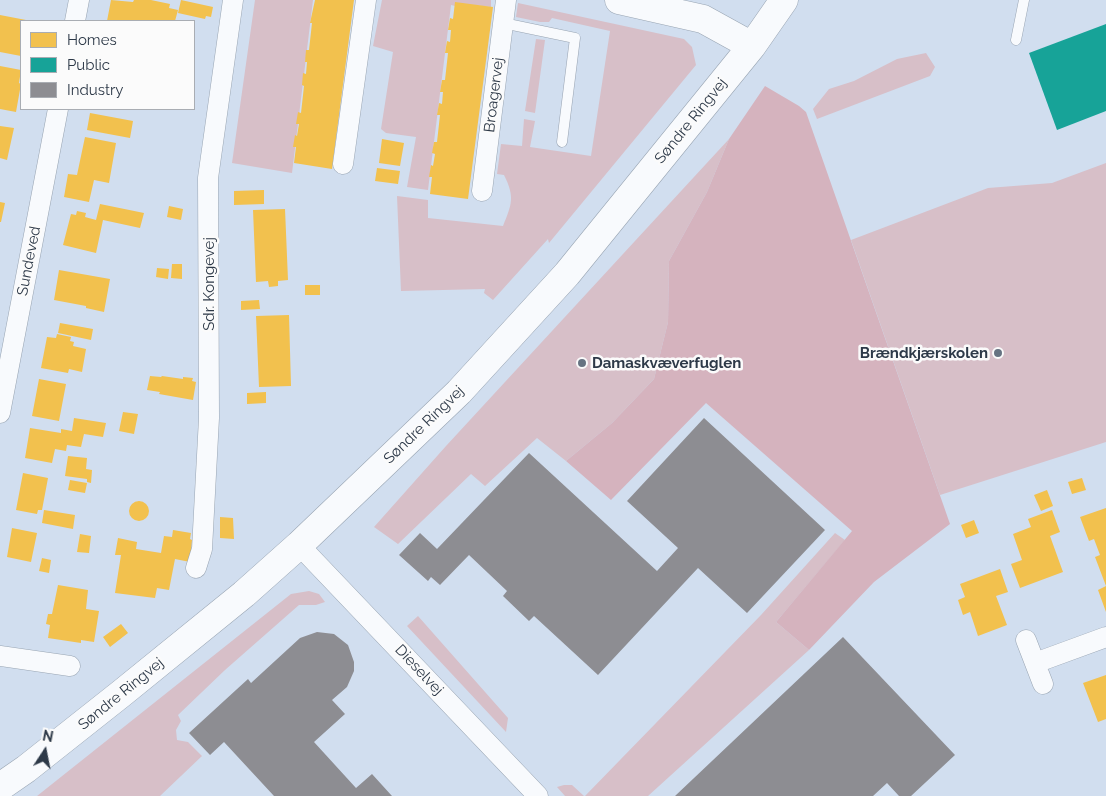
<!DOCTYPE html>
<html>
<head>
<meta charset="utf-8">
<style>
	body { margin:0 }
	#map { position:relative; width:1106px; height:796px; overflow:hidden; background:#d1deef; font-family:Raleway,sans-serif }
	canvas { display:block }
	.legend { position:absolute; left:20px; top:20px; width:175px; height:90px; box-sizing:border-box; background:#fbfbfb; border:1px solid #a9adb3; margin:0; padding:6px 9px; list-style:none; font-size:15px; color:#2d3948 }
	.legend li { display:flex; align-items:center; gap:10px; height:25px }
	.legend b { width:25px; border:1px solid #a9adb3 }
	.north { position:absolute; left:20px; top:726px; width:50px; height:50px; -webkit-text-stroke:4px #fbfbfb; paint-order:stroke; rotate:11deg; font-size:14px; font-weight:700; line-height:20px; text-align:center; color:#2d3948 }
	.north::after { content:''; display:block; margin:auto; width:18px; height:22px; background:#2d3948; clip-path:polygon(50% 0,100% 100%,50% 72%,0 100%) }
</style>
</head>
<body>
<div id="map">
<canvas width="1106" height="796"></canvas>
<ul class="legend">
<li><b style="height:14px;background:#f2c14e"></b>Homes</li>
<li><b style="height:14px;background:#17a398"></b>Public</li>
<li><b style="height:14px;background:#8d8d92"></b>Industry</li>
</ul>
<div class="north">N</div>
</div>
<script>
const context = document.querySelector('canvas').getContext('2d');
context.lineJoin = 'round';
function fillPath(path, color) {
  context.fillStyle = color;
  context.fill(path, 'evenodd');
}
function stroke(path, color, width, dash) {
  context.strokeStyle = color;
  context.lineWidth = width;
  context.lineCap = dash ? 'butt' : 'round';
  context.setLineDash(dash || []);
  context.stroke(path);
}
function drawText(font, color, halo, rows, align = 'center') {
  context.font = font + ' Raleway,sans-serif';
  context.lineWidth = 5;
  context.setLineDash([]);
  context.textBaseline = 'middle';
  context.strokeStyle = halo;
  context.fillStyle = color;
  for (const [text, x, y, turn = 0] of rows) {
    context.save();
    context.translate(x, y);
    context.rotate((+turn || 0) * Math.PI / 180);
    context.textAlign = isNaN(turn) ? turn : align;
    if (halo) context.strokeText(text, 0, 0);
    context.fillText(text, 0, 0);
    context.restore();
  }
}
fillPath(new Path2D(`
	M255,0H313L292,173L232,163Z
	M382,0H491V7L455,3V6L451,5L428,190L407,187L416,137L386,133L381,129L393,52L373,46Z
	M518,3L684,39L692,47L696,65L549,243L548,239L493,300L484,293L485,289L401,291L397,196L428,200V218L503,226C512,204 515,197 504,175L497,174L501,144L522,146L524,119L535,121L530,147L591,156L610,31L552,18L549,22H540L516,17Z
	M536,39L545,40L535,113L525,111Z
	M926,53L935,67L930,76L817,119L813,109L829,89L854,81L897,59Z
	M729,139L707,192L669,261L668,322L654,379L612,423L566,461L537,438L485,486L471,474L398,544L374,527L446,446Z
	M1106,163V442L940,495L851,240L988,188L1052,183Z
	M835,533L845,540L776,622L809,650L648,796H585L761,615Z
	M309,591L319,594L325,602L316,605H299L225,670L178,715L181,721L176,730L177,740L188,742L202,756L160,796H37L291,594Z
	M418,616L508,718L506,732L407,626Z
	M564,785H572L584,796H565L557,787Z`), '#d7bfc8');
fillPath(new Path2D(`
	M765,86L799,106L806,112L950,524L874,582L809,650L776,622L852,531L706,403L611,500L566,461L612,423L654,379L668,322L669,261L707,192L729,139Z`), '#d5b3be');
fillPath(new Path2D(`
	M111,0L133,2L134,0H151L170,4L169,8L178,10L175,21H107Z
	M181,0L213,7L211,17L206,16L205,19L178,13Z
	M315,0H354L332,169L294,163L296,147H293L295,135L297,136L299,124H296L298,112L301,113L304,86L302,85L303,73L306,74L307,62H305L306,50H309L312,23H310Z
	M455,2L493,7L468,199L430,194L432,177H429L431,165L433,166L435,154L432,153L434,142H437L440,115H437L439,103L442,104L443,92H440L442,80H445L448,53H445L447,41L450,42L451,30H448L450,18L453,19Z
	M0,15L26,20L21,21V56L0,52Z
	M0,66L21,70L19,83L21,84L16,112L0,109Z
	M90,113L133,121L130,138L87,130Z
	M0,126L14,128L7,160L0,158Z
	M85,137L116,143L109,183L94,180L89,202L64,197L68,174L77,175Z
	M382,139L404,143L400,166L379,163Z
	M377,168L400,171L398,184L375,181Z
	M264,190V204L234,205V191Z
	M0,202L5,203L1,222H0Z
	M100,204L144,213L140,228L103,220L96,253L63,245L71,214L76,215L77,211L86,213L85,217L96,220Z
	M169,206L183,209L181,220L167,217Z
	M285,209L288,280L278,281V286L269,287L268,281L256,282L253,210Z
	M172,264H182V279L171,278Z
	M157,268L169,269L168,279L156,277Z
	M59,270L110,279L104,312L86,308V306L54,300Z
	M305,285H320V295H305Z
	M259,300L260,309L241,310V301Z
	M289,315L291,386L259,387L256,316Z
	M60,323L93,329L91,340L58,333Z
	M57,334L71,337L70,341L74,342L73,346L86,349L82,372L69,369L68,373L41,368L47,337L56,338Z
	M150,376L161,377L162,376L183,379V377L193,378L192,381L196,382L193,400L159,394L160,392L147,390Z
	M39,379L66,384L59,421L32,416Z
	M266,392V403L247,404V393Z
	M123,412L138,414L134,434L119,431Z
	M74,418L106,423L103,437L84,434L81,447L67,445L66,451L55,449L52,463L25,458L30,428L61,433V429L72,431Z
	M68,456L87,458L86,469L92,470L91,483L87,482V479L65,476Z
	M23,473L48,478L42,510H38L37,514L16,510Z
	M1082,478L1086,490L1072,494L1068,482Z
	M70,480L87,483L85,493L68,490Z
	M1047,490L1053,506L1041,511L1034,495Z
	M129 511a10 10 0 1 1 20 0a10 10 0 1 1-20 0Z
	M1106,508V586L1095,557L1100,555L1094,539L1089,541L1080,517Z
	M44,510L75,515L73,529L42,523Z
	M1052,510L1060,532L1050,536L1063,572L1020,588L1011,564L1022,560L1013,534L1031,527L1028,519Z
	M220,517L233,518L234,539L220,538Z
	M974,520L979,533L966,538L961,525Z
	M12,528L37,533L31,562L7,557Z
	M173,530L191,533L190,539L192,540L190,562L175,559L169,590L157,588L155,598L115,593L121,555H115L118,538L137,542L136,549L161,553L164,536L172,537Z
	M80,534L91,536L89,553L77,552Z
	M42,558L51,560L49,573L39,571Z
	M1000,569L1008,592L996,596L1007,625L978,636L970,612L963,615L958,600L965,597L960,584Z
	M58,585L88,590L86,609L99,611L94,642L81,640V643L48,638L50,625L46,624L48,614H52Z
	M1106,586V612L1098,590Z
	M121,624L128,633L110,647L103,637Z
	M1106,675V719L1098,722L1083,683Z`), '#f2c14e');
fillPath(new Path2D(`
	M1106,24V111L1057,130L1029,53Z`), '#17a398');
fillPath(new Path2D(`
	M704,418L825,530L747,613L698,568L598,675L534,616L529,621L503,596L507,591L469,555L440,585L431,577L428,581L399,555L420,533L437,549L529,453L657,571L678,548L627,501Z
	M317,632L334,634L348,645L354,662V671L347,687L332,700L345,714L314,742L356,788L372,774L392,796H274L224,742L210,755L189,733L248,679L251,683L300,638Z
	M843,637L955,755L911,796H899L887,783L873,796H675Z`), '#8d8d92');
const lane = new Path2D(`
	M503,23L575,38L562,142
	M1016,40L1024,0`);
const street = new Path2D(`
	M75,21L79,0
	M343,164L366,0
	M482,191L506,0
	M0,413L58,109
	M299,545L538,796
	M196,568L202,549L209,418L208,178L233,0
	M1026,640L1043,684
	M0,656L70,666
	M1035,663L1106,637`);
const secondary = new Path2D(`
	M619,0L703,19L752,46
	M0,787L26,769L122,693L244,594L299,545L459,392L567,274L752,46L784,0`);
stroke(lane, '#98a4b2', 11);
stroke(street, '#98a4b2', 21);
stroke(secondary, '#98a4b2', 29);
stroke(lane, '#f8fafd', 10);
stroke(street, '#f8fafd', 20);
stroke(secondary, '#f8fafd', 28);
for (const [x, y, r, color] of [
	[998,353,5,"#667382"],
	[582,363,5,"#667382"]
]) {
  const dot = new Path2D();
  dot.arc(x, y, r, 0, 2 * Math.PI);
  context.fillStyle = color;
  context.fill(dot);
  stroke(dot, '#fbfbfb', 2);
}
drawText('15px', '#2d3948', '#fbfbfb', [
	["Broagervej",494,95,-83],
	["Søndre Ringvej",691,121,-51],
	["Sundeved",29,261,-79],
	["Sdr. Kongevej",209,284,-90],
	["Søndre Ringvej",424,425,-44],
	["Dieselvej",419,670,47],
	["Søndre Ringvej",121,694,-39]
]);
drawText('bold 15px', '#2d3948', '#fbfbfb', [
	["Brændkjærskolen",988,353],
	["Damaskvæverfuglen",592,363,"left"]
], 'right');
</script>
</body>
</html>
